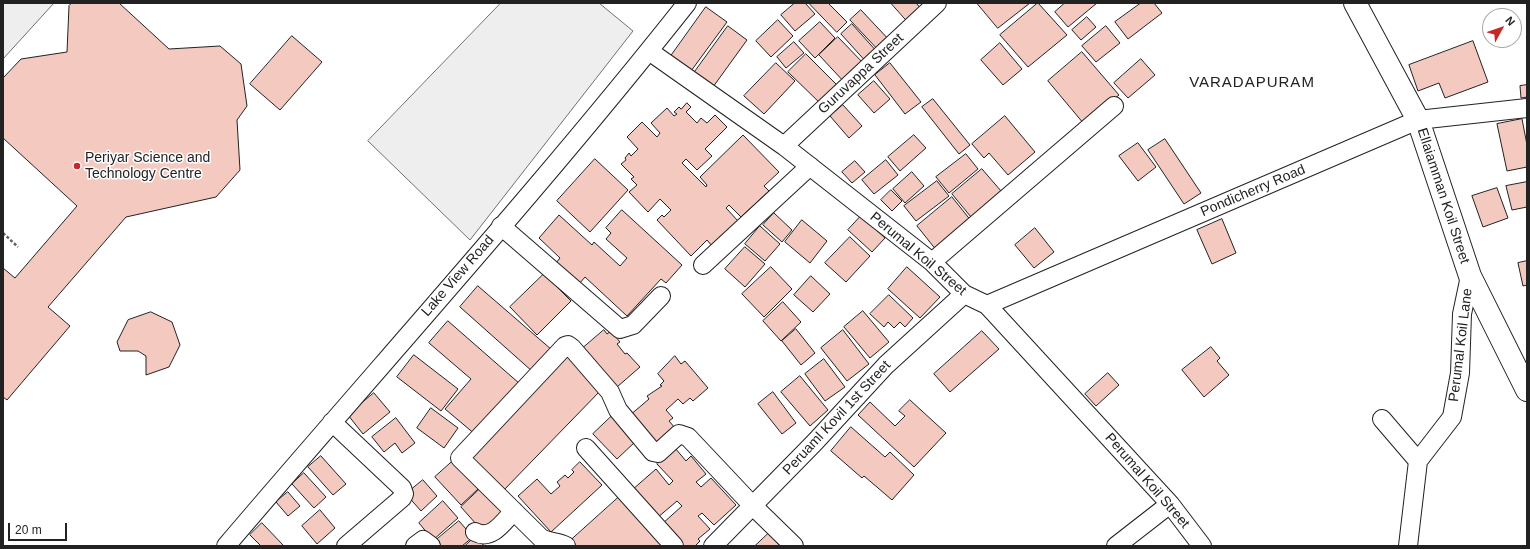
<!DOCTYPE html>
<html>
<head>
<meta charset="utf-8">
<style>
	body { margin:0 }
	#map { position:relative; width:1530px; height:549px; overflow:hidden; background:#fff; font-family:Helvetica,sans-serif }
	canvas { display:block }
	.frame { position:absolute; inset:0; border:4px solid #222; pointer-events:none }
	.north { position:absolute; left:1482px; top:8px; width:40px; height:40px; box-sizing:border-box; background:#fff; border:1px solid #a7a7a7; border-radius:50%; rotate:50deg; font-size:11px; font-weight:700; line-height:16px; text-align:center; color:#222 }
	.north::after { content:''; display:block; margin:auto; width:14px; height:18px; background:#c62828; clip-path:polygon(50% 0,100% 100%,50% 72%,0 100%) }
	.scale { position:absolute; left:8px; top:523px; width:59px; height:18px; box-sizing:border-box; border:2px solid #222; border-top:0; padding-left:5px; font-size:12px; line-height:14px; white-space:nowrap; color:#222; -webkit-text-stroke:3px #fff; paint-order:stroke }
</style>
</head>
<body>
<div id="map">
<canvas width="1530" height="549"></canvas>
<div class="frame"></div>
<div class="north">N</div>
<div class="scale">20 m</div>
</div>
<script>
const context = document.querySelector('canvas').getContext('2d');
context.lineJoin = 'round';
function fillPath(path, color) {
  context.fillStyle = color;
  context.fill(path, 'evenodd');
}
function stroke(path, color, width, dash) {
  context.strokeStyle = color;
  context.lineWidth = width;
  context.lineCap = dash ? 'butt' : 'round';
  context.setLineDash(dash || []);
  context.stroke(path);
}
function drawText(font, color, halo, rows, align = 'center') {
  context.font = font + ' Helvetica,sans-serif';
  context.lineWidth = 3;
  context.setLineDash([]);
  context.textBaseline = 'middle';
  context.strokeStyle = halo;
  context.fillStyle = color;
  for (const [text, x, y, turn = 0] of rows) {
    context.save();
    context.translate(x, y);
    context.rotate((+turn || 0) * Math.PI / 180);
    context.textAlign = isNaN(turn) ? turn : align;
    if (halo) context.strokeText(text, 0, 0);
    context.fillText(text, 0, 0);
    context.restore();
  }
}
const green = new Path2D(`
	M3,3H54L3,59Z
	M501,3H599L633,31L470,240L368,141Z`);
fillPath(green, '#eee');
stroke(green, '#6f6f6f', 1);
const building = new Path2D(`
	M72,3H119L169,49L220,46L241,64L247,106L237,120L240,170L216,197L126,217L48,307L70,326L7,400L3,397V268L15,278L77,206L3,138V78L21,59L67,52L69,6Z
	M795,3H805L815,14L795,31L781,15Z
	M809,3H828L847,22L837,32Z
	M891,3H916L923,11L909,23Z
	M977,3H1030L998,28Z
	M1038,3L1067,35L1028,67L1000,35Z
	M1065,3H1097L1068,27L1055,12Z
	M1141,3H1154L1162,13L1128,39L1115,22Z
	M706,7L727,22L691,71L671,56Z
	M861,10L892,43L881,53L850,20Z
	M1087,17L1096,27L1081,40L1072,30Z
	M778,20L793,36L771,57L756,41Z
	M820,22L835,38L815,58L799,41Z
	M852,24L879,54L868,64L841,34Z
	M728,26L747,40L713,87L694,73Z
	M1106,26L1120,43L1096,62L1082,46Z
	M292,36L322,62L280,110L250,84Z
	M838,37L865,65L846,84L819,55Z
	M1473,41L1488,82L1445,98L1439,83L1418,91L1409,65Z
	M794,42L804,53L786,68L777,57Z
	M1000,43L1022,69L1003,85L981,60Z
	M1082,52L1119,95L1084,124L1048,81Z
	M806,54L840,88L823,106L788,72Z
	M1141,59L1155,75L1128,98L1114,83Z
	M776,63L795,81L764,114L744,96Z
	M890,63L921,102L905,114L875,75Z
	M874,81L890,99L874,113L858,95Z
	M1527,85V97L1521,98L1520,86Z
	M933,99L970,145L959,154L922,107Z
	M687,103L691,107L686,112L697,123L701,118L707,123L715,115L727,127L705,149L712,156L697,170L686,159L682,163L706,187L707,185L700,177L743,135L779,172L764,186L769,191L741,217L729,205L726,208L738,221L712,246L707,240L691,256L657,220L662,215L664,217L671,210L660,199L648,212L629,192L637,185L631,179L634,177L621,164L626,160L625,158L629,153L631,156L638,149L627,137L642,122L657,137L660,133L651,123L667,108L674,116L677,114L674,112L679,107L681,109Z
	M843,105L862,126L849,138L830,116Z
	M1005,116L1035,152L1008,175L989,153L984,158L972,144Z
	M1522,119L1527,145V167L1507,171L1497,124Z
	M914,135L926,148L900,171L888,157Z
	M1165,139L1201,193L1184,204L1148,150Z
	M1138,143L1156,167L1138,181L1119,156Z
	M966,154L978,169L949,193L936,177Z
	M595,159L628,190L590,232L557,201Z
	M886,160L898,175L874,194L862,180Z
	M855,161L865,172L852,183L842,172Z
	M982,169L1001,191L971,217L952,194Z
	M912,172L924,186L905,203L893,189Z
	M937,181L949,196L916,221L904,206Z
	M1527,182V207L1512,210L1506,186Z
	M1497,188L1508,218L1483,227L1472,196Z
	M891,190L902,201L892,211L881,200Z
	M952,197L972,222L937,251L917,226Z
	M622,210L682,265L666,283L661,279L627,316L585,277L579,284L556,263L560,258L539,238L559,215L592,245L594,242L620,266L627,258L606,239L611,233L606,228Z
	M774,213L792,230L782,242L763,225Z
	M861,216L885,238L872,252L848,230Z
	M1222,219L1236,253L1212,264L1197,230Z
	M802,220L827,241L810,263L785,242Z
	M760,226L780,244L765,261L745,244Z
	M1035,228L1054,252L1034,268L1015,245Z
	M850,237L870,256L846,282L825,263Z
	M745,247L765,264L745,287L725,269Z
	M1527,261V285L1523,286L1518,263Z
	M771,267L792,289L764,317L742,294Z
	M907,267L940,297L920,318L888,289Z
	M544,274L571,301L537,335L510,307Z
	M811,276L830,294L813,312L794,295Z
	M478,286L552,350L533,372L460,307Z
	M889,295L913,318L905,327L900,322L894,328L888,322L884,327L870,314Z
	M783,302L801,322L781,341L763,321Z
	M863,311L889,342L870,358L844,327Z
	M151,312L172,322L180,345L169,367L146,375V356L138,351H120L117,342L128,320Z
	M448,321L520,384L476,435L445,409L471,379L429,343Z
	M796,329L815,353L801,365L782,341Z
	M604,330L607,334L611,331L620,342L617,344L625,354L627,353L640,367L617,387L583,348Z
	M843,330L869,364L847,381L821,348Z
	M982,331L999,349L950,392L934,374Z
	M1211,347L1220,358L1217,361L1229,375L1204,397L1182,370Z
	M567,354L603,388L501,493L466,458Z
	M414,355L458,389L441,411L397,377Z
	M675,356L681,364L685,361L708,388L693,401L690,398L683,404L678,399L666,410L673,418L669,421L676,429L670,431L654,445L629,416L649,399L647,396L662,386L660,385L664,381L658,374Z
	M824,359L845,387L825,401L805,374Z
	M1108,373L1119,385L1096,406L1085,394Z
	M800,376L828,410L810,426L781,392Z
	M773,392L796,423L782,434L758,404Z
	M374,393L390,412L363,434L348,415Z
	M910,400L946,433L914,467L858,415L870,402L895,426L905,416L899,411Z
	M431,408L458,428L444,448L417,428Z
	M612,416L636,441L617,459L593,434Z
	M396,418L415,443L402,453L395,443L384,452L372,437Z
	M851,427L885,457L890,452L914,475L892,500L864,476L862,478L831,451Z
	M675,448L686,461L691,456L706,474L696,482L701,487L711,478L736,505L714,525L702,513L698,516L710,529L698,539L700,541L695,546H682L662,524L682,506L677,501L657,518L632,490L656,469L669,485L673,481L657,464Z
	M321,456L346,484L333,495L308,467Z
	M454,460L479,488L461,505L435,477Z
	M580,462L602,485L551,532L518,496L537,479L551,494L560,486L557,482L565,475L568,478L574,472L572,470Z
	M304,473L326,497L314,508L292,484Z
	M423,480L437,496L421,511L406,494Z
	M481,488L505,514L484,533L461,507Z
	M288,492L300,506L288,516L276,502Z
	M619,497L662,546H572L569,542Z
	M443,501L458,518L433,540L419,523Z
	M320,510L335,528L317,544L302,526Z
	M459,521L473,537L462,546H439L435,541Z
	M262,523L284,546H261L250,535Z
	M769,533L780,546H755Z
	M476,536L484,546H465Z`);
fillPath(building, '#f3c9c0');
stroke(building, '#222', 1);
const street = new Path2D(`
	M649,51L784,146L932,262L964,294L987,305L1170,504L1202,546
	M784,146L937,3
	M501,226L620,329L633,325L661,296
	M932,262L1114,106
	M703,265L810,166
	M987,305L1418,120L1527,108
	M1382,419L1418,461
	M332,422L402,488L404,494L402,498L346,546
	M586,448L674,546
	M475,532C492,541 503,522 514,511
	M226,546C380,365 540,189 687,3
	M415,546L423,540L431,546
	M566,546C558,541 549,543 541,538L460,458L565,346L568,345L572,348L610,392L618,410L653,452L658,453L679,434L688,437L753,506L794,546
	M713,546L815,442L886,365L964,294
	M1116,546L1170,504
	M1408,546L1418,461L1452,417L1460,373L1462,314L1470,276`);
const secondary = new Path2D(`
	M1355,3L1418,120L1470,276L1527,390`);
stroke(street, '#222', 20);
stroke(secondary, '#222', 24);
stroke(new Path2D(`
	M3,233L18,247`), '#646464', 2.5, [3, 2]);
stroke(street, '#fff', 18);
stroke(secondary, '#fff', 22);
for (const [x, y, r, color] of [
	[77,166,4,"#c62828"]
]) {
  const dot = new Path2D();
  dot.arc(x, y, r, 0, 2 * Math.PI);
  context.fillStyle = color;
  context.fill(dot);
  stroke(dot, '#fff', 1.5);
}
drawText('14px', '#222', '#fff', [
	["Guruvappa Street",861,74,-43],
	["Pondicherry Road",1253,191,-23],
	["Ellaiamman Koil Street",1443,196,72],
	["Perumal Koil Street",918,254,40],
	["Lake View Road",458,276,-49],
	["Perumal Koil Lane",1461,345,-83],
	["Peruaml Kovil 1st Street",837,418,-47],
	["Perumal Koil Street",1147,481,49]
]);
drawText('14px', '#222', '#fff', [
	["Periyar Science and",85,158],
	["Technology Centre",85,174]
], 'left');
context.letterSpacing = '1px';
drawText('15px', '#222', '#fff', [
	["VARADAPURAM",1252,83]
]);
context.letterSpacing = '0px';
</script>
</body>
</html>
